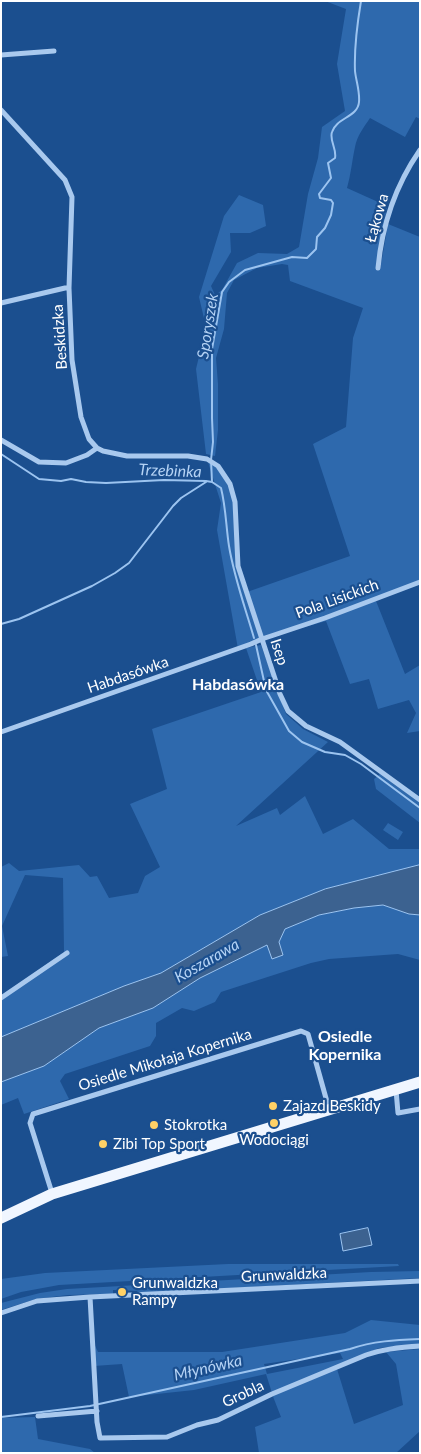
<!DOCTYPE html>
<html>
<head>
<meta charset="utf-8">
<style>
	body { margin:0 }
	#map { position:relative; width:421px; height:1454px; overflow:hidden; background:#1b4f8f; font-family:Lato,sans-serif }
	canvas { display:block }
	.frame { position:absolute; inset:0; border:2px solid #fff; pointer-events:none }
</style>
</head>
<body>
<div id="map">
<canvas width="421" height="1454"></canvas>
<div class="frame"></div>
</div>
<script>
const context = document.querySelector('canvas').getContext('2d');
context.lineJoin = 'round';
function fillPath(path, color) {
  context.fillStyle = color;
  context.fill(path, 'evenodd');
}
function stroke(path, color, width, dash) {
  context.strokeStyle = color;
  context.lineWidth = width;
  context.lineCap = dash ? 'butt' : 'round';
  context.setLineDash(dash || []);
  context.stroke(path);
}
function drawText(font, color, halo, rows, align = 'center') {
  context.font = font + ' Lato,sans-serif';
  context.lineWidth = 4.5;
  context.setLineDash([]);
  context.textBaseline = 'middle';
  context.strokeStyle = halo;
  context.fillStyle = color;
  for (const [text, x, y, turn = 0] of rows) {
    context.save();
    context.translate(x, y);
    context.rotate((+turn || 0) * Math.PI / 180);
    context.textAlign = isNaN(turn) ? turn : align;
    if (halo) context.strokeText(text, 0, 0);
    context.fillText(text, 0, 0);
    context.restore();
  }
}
fillPath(new Path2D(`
	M325,1H420V119L416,117L405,137L370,118C364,127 357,136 355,147C352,161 351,174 347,188L387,206L377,270H380L388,224L420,237V583L372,602L376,601L405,674L420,665V731L407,733L416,713L409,700L378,709L369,679L350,684L326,621L262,639L238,649L217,530L221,503L207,459L224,474L235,502L238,566L247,592L350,556L313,444L346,427L353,338L363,308L290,281L288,265L282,264L257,268L234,280L227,293L224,329L216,358L218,384V430L215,456L206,454L196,369L206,327L199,297L224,216L239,195L263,205L266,226L250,233H230L231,252L211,286L215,295L222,290L237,263L258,253L287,254L299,247L308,194L318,158L322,127L345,111L337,64L346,9Z
	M261,645L286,714L303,729L328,742L236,826L277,808L280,815L305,796L323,834L353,819L389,849H420V865L325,889L260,915L161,973L124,986L1,1037V996L64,952L63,878L25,875L2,926L8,956L1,957V867L9,863L19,871L79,865L90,877L97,876L109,898L138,893L145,876L160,867L130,804L167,789L152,729L261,692L246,648Z
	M380,774L420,803V823L376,789L374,779Z
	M388,823L403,832L398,840L383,830Z
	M383,905L409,914L420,915V960L398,954L329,959L311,963L221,992L215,1002L194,1011L182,1008L156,1023V1036L150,1046L65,1074L60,1081L69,1099L24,1114L18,1098L1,1105V1082L44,1066L99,1028L153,1008L200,978L267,945L283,954L279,942L285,929L319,915L354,908Z
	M228,1264H398L399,1266L59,1285L21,1292L1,1299V1279L45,1273Z
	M420,1271V1278L138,1293L137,1291C129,1291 122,1290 113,1290V1294L68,1295L36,1299L1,1310V1303L40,1293L67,1289L371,1272Z
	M371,1320L420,1325V1344L379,1348L272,1393L266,1374L194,1390L129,1397L122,1364L94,1366L92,1339L98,1352H222L345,1333ZM340,1353L343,1359L267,1374L264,1364Z
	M420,1349V1431L396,1453H259L255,1427L281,1417L272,1394L337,1369L354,1424L403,1405L396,1364L386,1352Z
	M35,1417L38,1439L90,1449L95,1453H1V1418Z`), '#2e69ad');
const water = new Path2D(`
	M420,865V915L409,914L383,905L354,908L319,915L285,929L279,942L283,955L272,959L267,945L200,978L153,1008L99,1028L44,1066L1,1082V1037L124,986L161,973L260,915L325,889Z
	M368,1228L372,1245L343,1251L340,1234Z`);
fillPath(water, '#3c6290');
stroke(water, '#9cc4f0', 1);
stroke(new Path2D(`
	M1,454L39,479L61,481L71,479L86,482L106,483L164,480L206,481L212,482L221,488C226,508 226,527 229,546C234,577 245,607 254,638
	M212,482L211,460L213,442L212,418V349L222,292L229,282L245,270L292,257L307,258L316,249L317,237L325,228L331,215L333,203L331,200L320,198L319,194L331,178L328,163L335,158C337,149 329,140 332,132C336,118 358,117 359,102C360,91 356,81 355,71C354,47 357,25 361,1
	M1,624L19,619L92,586L115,573L129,563L173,506L181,498L206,482
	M256,645L266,690L289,731L302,742L325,752L345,755L361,764L420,808
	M1,1417L90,1406L350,1349C373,1341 396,1340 420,1339`), '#9cc4f0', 2);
stroke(new Path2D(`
	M1,55L54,51
	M1,110L65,180L72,197L69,288L72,360L81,417L89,439L97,448L103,451L127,456H188L207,459L218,466L230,484L235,502L238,566L280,694L288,711L306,726L340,742L420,800
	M378,268C382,225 395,186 420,150
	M1,303L65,288H69
	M1,440L39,462L66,463L87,455L97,448
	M1,732L251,644L262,639L325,618L420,582
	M1,998L67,953
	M396,1090L398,1113L420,1109
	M52,1193L30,1123L33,1114L301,1031L308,1034L329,1109
	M90,1297L97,1422L100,1438L167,1437L197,1425L218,1420L272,1394L366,1355C383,1349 401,1347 420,1346
	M1,1313L37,1301L90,1297L420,1281
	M38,1416L97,1411`), '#a9c9ee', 5);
stroke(new Path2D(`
	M1,1218L52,1194L420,1082`), '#f0f6ff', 11);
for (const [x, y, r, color] of [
	[273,1106,5,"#ffd166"],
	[274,1123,5,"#ffd166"],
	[154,1125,5,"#ffd166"],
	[103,1144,5,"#ffd166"],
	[122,1292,5,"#ffd166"]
]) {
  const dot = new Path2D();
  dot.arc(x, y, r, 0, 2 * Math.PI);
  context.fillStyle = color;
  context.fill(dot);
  stroke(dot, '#1b4f8f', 2);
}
drawText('15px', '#fff', '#1b4f8f', [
	["Łąkowa",377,218,-74],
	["Beskidzka",60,337,-94],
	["Pola Lisickich",337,599,-20],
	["Isep",279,652,72],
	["Habdasówka",128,675,-19],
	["Osiedle Mikołaja Kopernika",165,1060,-17],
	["Grunwaldzka",284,1275,-3],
	["Grobla",243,1394,-25]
]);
drawText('15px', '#fff', '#1b4f8f', [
	["Zajazd Beskidy",283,1106],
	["Stokrotka",164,1125],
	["Wodociągi",274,1140,"center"],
	["Zibi Top Sport",113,1144],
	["Grunwaldzka",132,1283],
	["Rampy",132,1300]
], 'left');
drawText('italic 16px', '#b5d3f5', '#1b4f8f', [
	["Sporyszek",208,326,-81],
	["Trzebinka",170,471,2],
	["Koszarawa",207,961,-30],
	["Młynówka",208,1368,-13]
]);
drawText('bold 16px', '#fff', '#1b4f8f', [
	["Habdasówka",238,685],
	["Osiedle",345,1037],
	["Kopernika",345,1055]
]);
</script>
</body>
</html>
